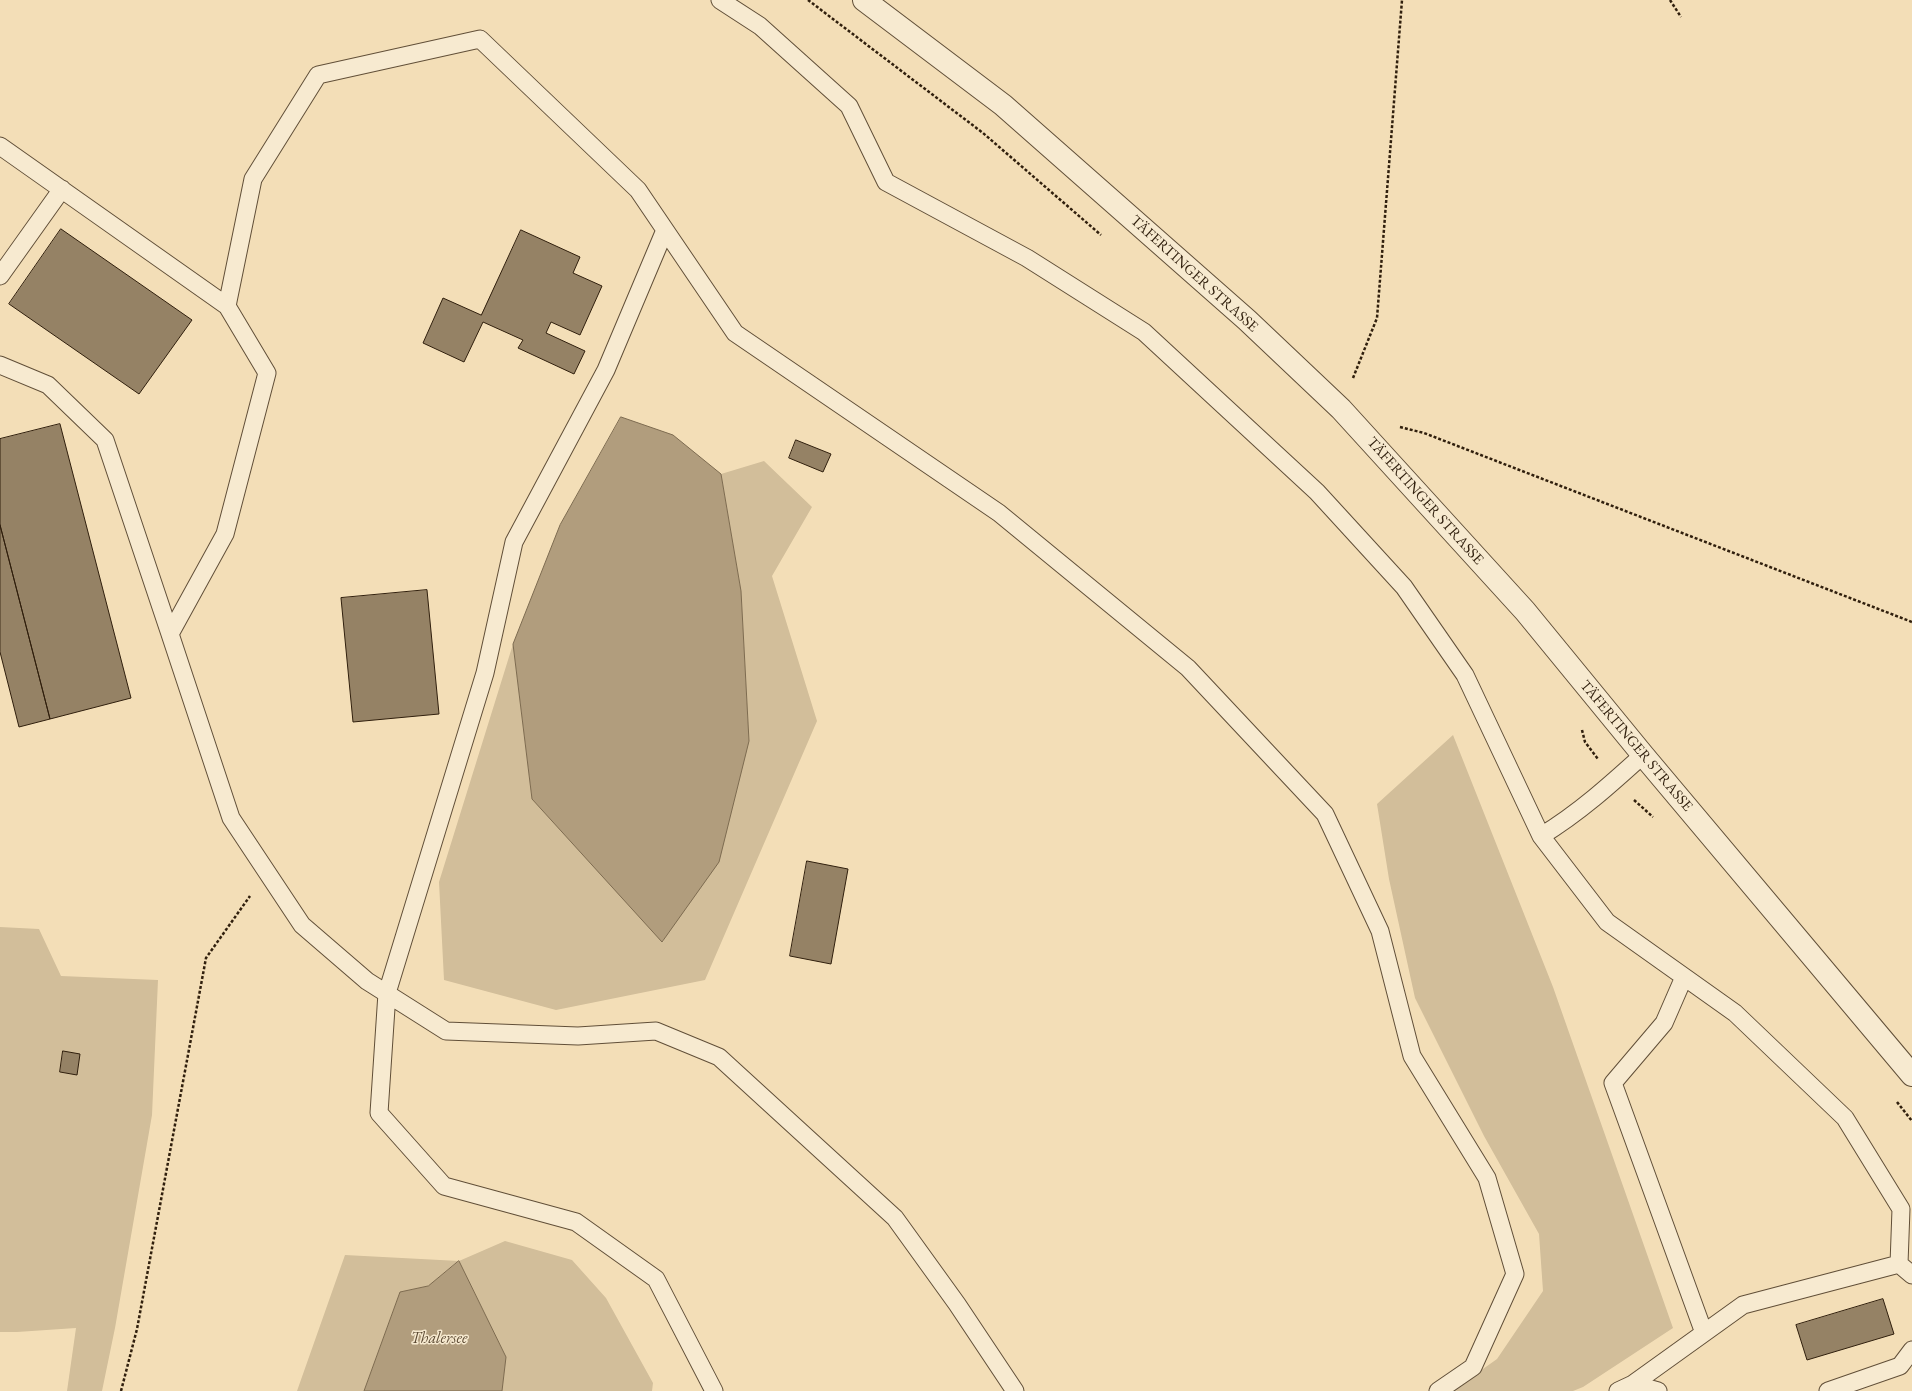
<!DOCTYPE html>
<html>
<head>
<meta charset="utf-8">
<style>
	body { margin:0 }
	canvas { display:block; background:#f3deb7 }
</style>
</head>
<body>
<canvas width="1912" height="1391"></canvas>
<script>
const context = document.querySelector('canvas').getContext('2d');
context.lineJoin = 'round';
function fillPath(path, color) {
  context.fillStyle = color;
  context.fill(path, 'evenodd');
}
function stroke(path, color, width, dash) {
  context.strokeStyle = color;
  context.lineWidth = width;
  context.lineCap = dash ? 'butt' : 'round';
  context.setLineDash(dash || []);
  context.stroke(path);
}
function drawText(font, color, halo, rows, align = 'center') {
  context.font = font + ' "EB Garamond",serif';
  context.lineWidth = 3;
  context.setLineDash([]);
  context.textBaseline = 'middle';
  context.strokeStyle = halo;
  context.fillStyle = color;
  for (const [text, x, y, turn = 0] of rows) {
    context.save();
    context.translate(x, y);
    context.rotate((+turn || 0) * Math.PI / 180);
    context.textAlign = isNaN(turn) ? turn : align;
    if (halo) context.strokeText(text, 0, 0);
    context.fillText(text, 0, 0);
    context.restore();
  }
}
fillPath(new Path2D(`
	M764,461L812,507L772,576L817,721L705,980L556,1010L444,980L439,882L513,644L532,799L663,942L749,741L741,591L721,474Z
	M1453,735L1553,987L1673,1328L1583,1387L1573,1391H1452L1497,1359L1543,1291L1539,1234L1484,1136L1415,998L1389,879L1377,804Z
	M0,927L39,929L61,976L158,980L152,1115L115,1328L102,1391H67L76,1328L17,1332H0Z
	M505,1241L572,1260L606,1298L653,1383L652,1391H502L506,1357L459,1261L428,1286L400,1292L364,1391H297L345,1255L459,1261Z`), '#d2be9a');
const water = new Path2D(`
	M621,417L673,435L721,474L741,591L749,741L719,862L662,942L532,799L513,644L560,525Z
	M459,1261L506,1357L502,1391H364L400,1292L428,1286Z`);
fillPath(water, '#b19d7d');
stroke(water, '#7d6b50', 1);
const building = new Path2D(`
	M61,229L192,320L139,394L9,304Z
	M521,230L580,257L573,273L602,286L580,335L551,322L546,333L585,351L574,374L518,348L523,340L483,322L464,362L423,343L443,298L481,315Z
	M60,424L131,698L50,719L0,525V439Z
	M796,440L831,454L823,472L789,458Z
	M0,525L50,719L19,727L0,652Z
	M427,590L439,714L353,722L341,598Z
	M807,861L848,869L831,964L790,956Z
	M63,1051L80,1054L77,1075L60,1072Z
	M1883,1299L1894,1334L1807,1360L1796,1325Z`);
fillPath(building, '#958265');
stroke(building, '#301f0d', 1);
const service = new Path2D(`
	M720,0L760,26L849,106L886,182L1027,258L1144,332L1317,492L1404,587L1465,675L1541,836
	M0,146L227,306L267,373L225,534L170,634L231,818L302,925L367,981L446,1031L578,1036L656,1031L719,1057L895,1218L957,1304L1015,1391
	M665,230L606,370L514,542L485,673L387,993L379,1113L444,1186L576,1222L656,1279L714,1391
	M0,276L62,189
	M227,306L253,179L318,75L480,39L638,190L735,333L999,513L1188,668L1325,814L1380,931L1412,1056L1487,1178L1515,1274L1473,1367L1438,1391
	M0,365L48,385L105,440L170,634
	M1643,755C1611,784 1579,813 1541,836L1607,922L1735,1013L1845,1118L1901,1209L1899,1264
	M1684,977L1664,1023L1613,1083L1704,1333
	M1633,1384L1658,1391
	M1618,1391L1633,1384L1743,1305L1899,1264L1912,1275
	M1828,1391L1900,1366L1912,1350`);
const tertiary = new Path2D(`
	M864,0L1003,105L1247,320L1341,409L1525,611L1643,755L1912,1075`);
stroke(service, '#614f38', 19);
stroke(tertiary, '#614f38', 24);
stroke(new Path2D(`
	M808,0L983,133L1101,235
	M1670,0L1681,17
	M1353,378L1377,318L1402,0
	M1400,427L1424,433L1912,622
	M1582,730L1585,742L1598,759
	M1634,800L1653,817
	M1897,1102L1912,1121
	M121,1391L137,1329L206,958L250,896`), '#301f0d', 2.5, [3, 2]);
stroke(service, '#f7ead0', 17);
stroke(tertiary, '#f7ead0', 22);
drawText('15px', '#301f0d', '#f7ead0', [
	["TÄFERTINGER STRASSE",1194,274,42],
	["TÄFERTINGER STRASSE",1425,501,48],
	["TÄFERTINGER STRASSE",1636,746,50]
]);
drawText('italic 16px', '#5d4b34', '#f7ead0', [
	["Thalersee",439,1339]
]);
</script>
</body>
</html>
